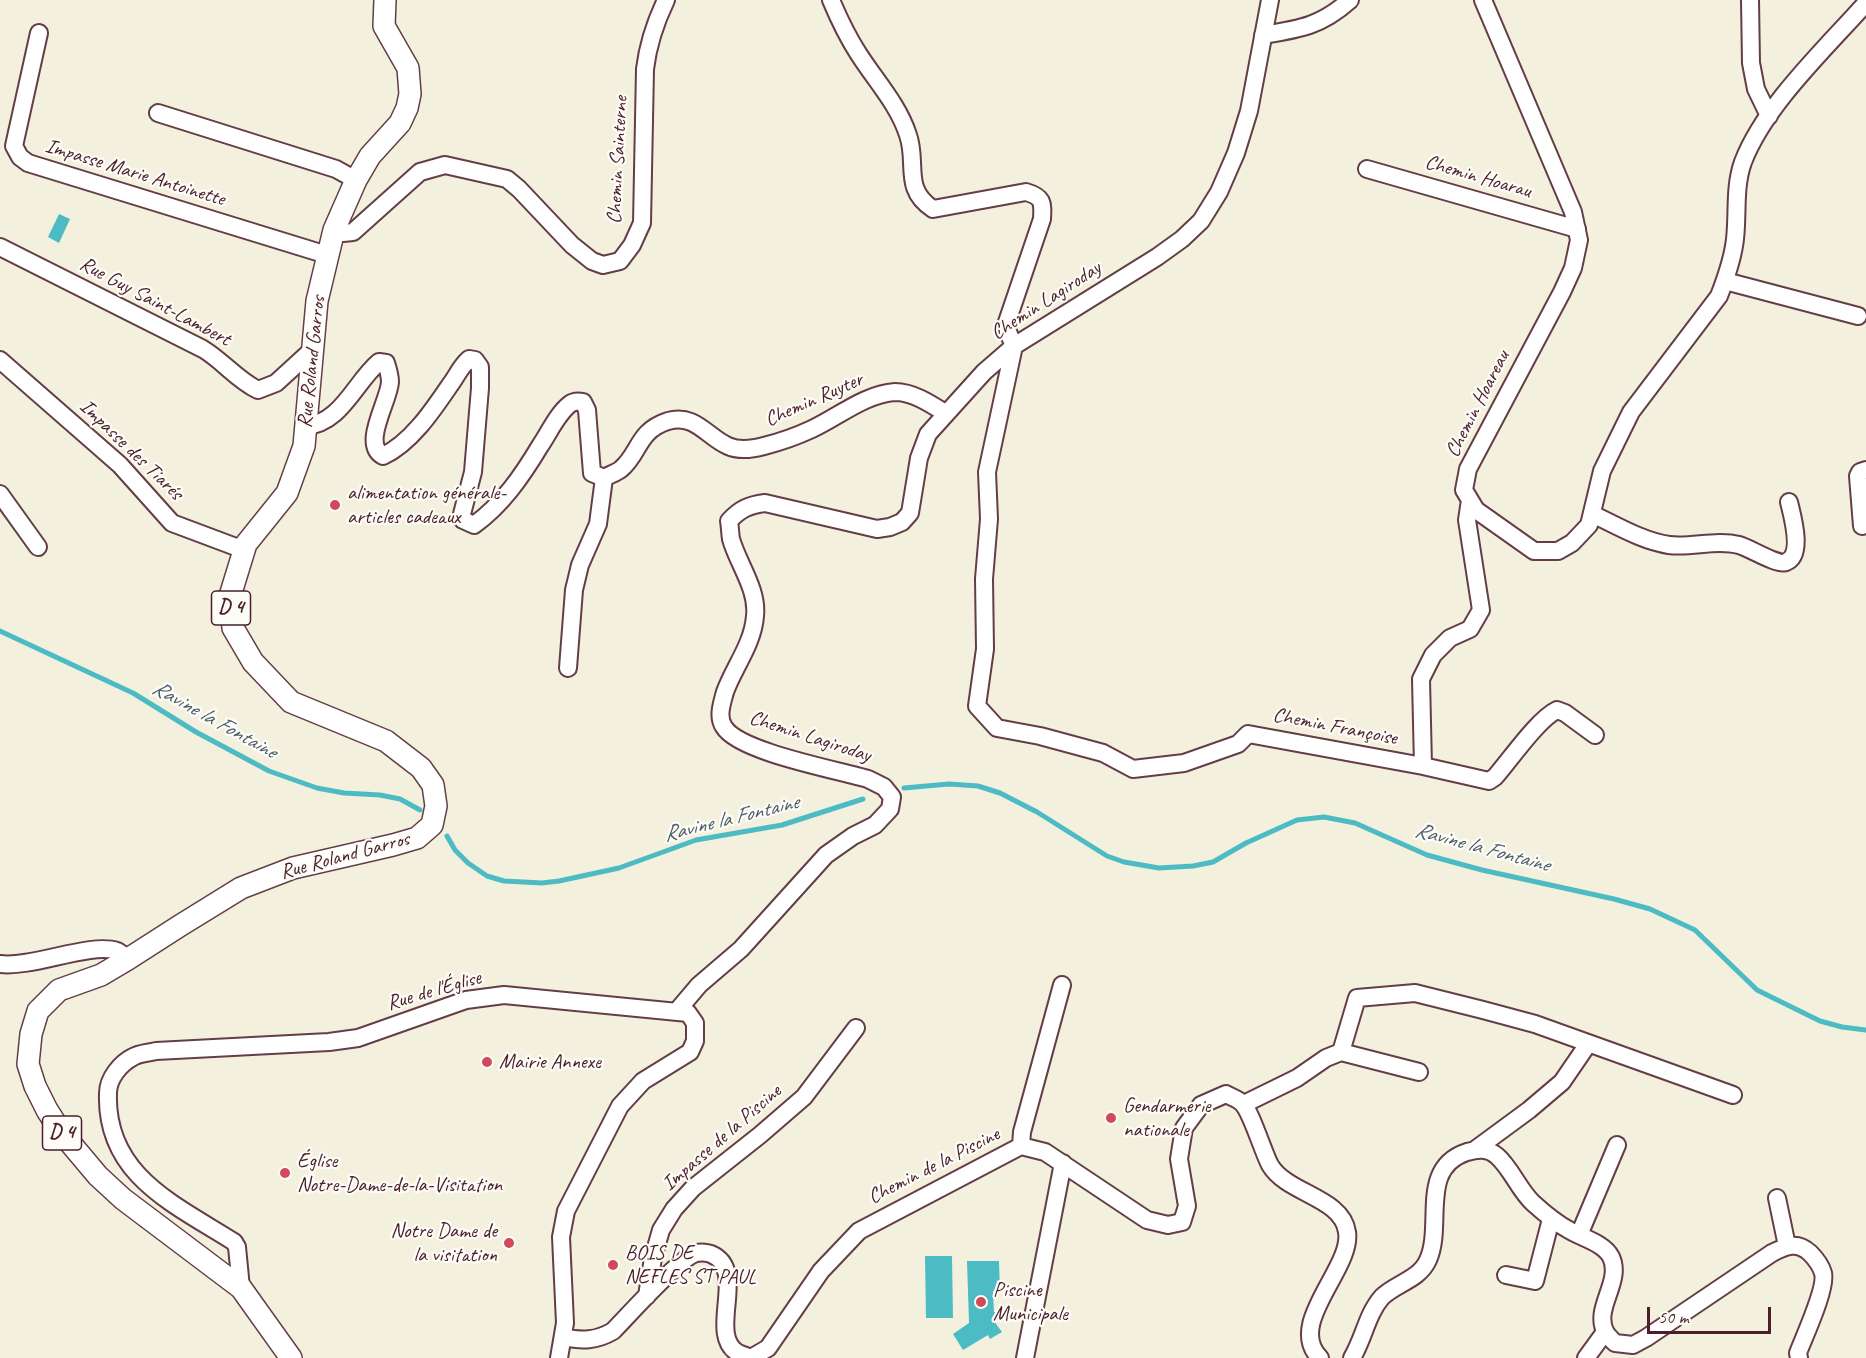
<!DOCTYPE html>
<html>
<head>
<meta charset="utf-8">
<style>
	body { margin:0 }
	#map { position:relative; width:1866px; height:1358px; overflow:hidden; background:#f4f0de; font-family:Caveat,sans-serif }
	canvas { display:block }
	.scale { position:absolute; left:1647px; top:1307px; width:124px; height:27px; box-sizing:border-box; border:3px solid #4a1f2b; border-top:0; padding-left:8px; font-size:18px; line-height:21px; white-space:nowrap; color:#4a1f2b; -webkit-text-stroke:4px #fdfcf7; paint-order:stroke }
</style>
</head>
<body>
<div id="map">
<canvas width="1866" height="1358"></canvas>
<div class="scale">50 m</div>
</div>
<script>
const context = document.querySelector('canvas').getContext('2d');
context.lineJoin = 'round';
function fillPath(path, color) {
  context.fillStyle = color;
  context.fill(path, 'evenodd');
}
function stroke(path, color, width, dash) {
  context.strokeStyle = color;
  context.lineWidth = width;
  context.lineCap = dash ? 'butt' : 'round';
  context.setLineDash(dash || []);
  context.stroke(path);
}
function drawText(font, color, halo, rows, align = 'center') {
  context.font = font + ' Caveat,sans-serif';
  context.lineWidth = 4.5;
  context.setLineDash([]);
  context.textBaseline = 'middle';
  context.strokeStyle = halo;
  context.fillStyle = color;
  for (const [text, x, y, turn = 0] of rows) {
    context.save();
    context.translate(x, y);
    context.rotate((+turn || 0) * Math.PI / 180);
    context.textAlign = isNaN(turn) ? turn : align;
    if (halo) context.strokeText(text, 0, 0);
    context.fillText(text, 0, 0);
    context.restore();
  }
}
fillPath(new Path2D(`
	M59,214L70,219L59,243L48,237Z
	M925,1256H952L953,1318H926Z
	M967,1261H999L1000,1291H993L994,1312H996V1324L1002,1332L990,1339L988,1335L963,1350L953,1334L969,1323Z`), '#4dbbc3');
stroke(new Path2D(`
	M0,631L133,693L196,732L269,771L317,788L344,793L380,795L400,799L420,810
	M904,788L949,784L978,786L1000,793L1037,812L1107,856L1124,862L1159,868L1193,866L1213,862L1246,843L1297,820L1324,817L1355,823L1427,855L1482,870L1614,899L1650,909L1695,930L1757,990L1820,1021L1842,1027L1866,1030
	M447,836L455,850L468,863L487,876L504,881L542,883L559,881L619,868L696,840L782,825L863,799`), '#4dbbc3', 5);
const minor = new Path2D(`
	M831,0C839,19 847,36 858,53C875,80 898,104 908,135C918,163 902,189 933,209L1026,192C1043,197 1043,202 1042,219L1007,322L1008,332L1014,346L987,472L989,519L984,579L985,649L977,706L997,728L1040,736L1103,753L1133,769L1184,763L1238,744L1248,734L1423,766L1421,679L1433,655L1450,638L1470,629L1481,610L1467,520L1470,500
	M1483,0L1573,212L1579,240L1573,268L1562,292L1468,469L1464,490L1476,510L1534,551H1558L1572,543L1589,525L1602,471L1631,412L1719,296C1726,278 1733,258 1735,239C1738,213 1734,187 1743,162C1765,105 1825,49 1866,3
	M1750,0L1751,63L1756,89L1769,116
	M39,33L14,146L20,157L28,163L327,255
	M1263,35C1300,29 1321,26 1350,0
	M158,113L336,169L356,180
	M1367,169L1577,229
	M334,230L343,233L353,232L420,172L445,165L507,179L519,189L572,245L592,261L603,265L620,261L632,245L642,223L645,69C648,44 655,23 666,0
	M0,247L203,349C223,361 237,380 258,390L276,383L311,351
	M1725,281L1858,316
	M0,360L120,465L172,523L244,550
	M305,426C341,424 355,382 379,362L386,363C388,369 390,375 390,382C389,401 361,444 383,456C411,443 433,410 450,385C457,376 460,367 469,359L475,360L480,367V388L473,472L462,514L463,520L474,525C502,505 522,476 540,446C549,433 557,414 570,404C574,401 578,401 583,402L587,410L592,473L604,478C609,475 616,473 621,469C640,453 637,431 668,421C695,413 707,437 728,446C739,451 753,449 764,446C780,442 797,436 812,429C838,417 865,394 895,392C913,392 931,404 945,413
	M0,494L38,547
	M1592,514C1616,525 1642,541 1669,545C1692,548 1716,539 1739,545C1750,548 1778,566 1786,562C1804,555 1792,515 1789,502
	M1862,526L1858,476L1860,472L1866,470
	M568,668L574,590L580,565L598,524L604,478
	M1423,766L1489,781L1495,777C1510,760 1538,719 1557,710L1565,713L1595,735
	M0,964C33,968 90,942 117,951C121,953 125,957 128,959
	M677,1011L699,985L741,949L826,855L853,836L875,825L890,809L892,797L884,787L868,779C838,770 739,752 724,727C717,717 722,703 725,692C734,667 753,644 755,616C758,589 738,564 731,539C730,533 730,526 729,521C740,509 749,505 765,503L877,529L890,527L902,522L910,513L919,458L928,434L984,372L1014,346L1157,257L1182,239L1201,221L1219,192L1236,153L1249,111L1270,0
	M1341,1052L1357,998L1415,993L1483,1010L1535,1024L1733,1095
	M1244,1104L1297,1078L1326,1058L1341,1052L1419,1072
	M1021,1146L1022,1132L1062,985
	M1476,1149L1529,1110L1562,1082L1588,1044
	M1777,1198L1787,1246
	M1579,1235L1617,1145
	M1506,1275L1535,1281L1551,1219
	M241,1288L237,1247L234,1242C174,1204 105,1175 108,1093C108,1078 121,1063 133,1057C139,1053 149,1053 156,1051L329,1042L358,1038L466,1000L504,995L688,1013L695,1023V1041L690,1052L643,1081L620,1106L566,1211L561,1237L565,1323L559,1358
	M647,1296L653,1258L661,1230L674,1209L693,1188L760,1135L804,1097L856,1028
	M563,1337C582,1341 596,1341 613,1331C628,1316 681,1256 697,1253C701,1252 708,1253 711,1254C749,1270 706,1334 738,1353C742,1355 747,1356 751,1358L768,1348L821,1271L859,1231L1021,1146L1045,1152L1147,1220L1168,1225L1182,1222L1187,1206L1179,1159L1184,1128L1201,1105L1226,1094C1231,1097 1238,1099 1242,1103C1251,1111 1263,1152 1270,1165C1287,1194 1342,1197 1347,1232C1353,1268 1285,1324 1320,1358
	M1025,1358L1063,1163
	M1352,1358C1364,1338 1367,1314 1382,1297C1396,1283 1419,1280 1428,1260C1444,1225 1418,1168 1467,1152C1478,1149 1488,1148 1497,1156C1511,1168 1519,1190 1533,1203C1544,1213 1556,1223 1569,1230C1582,1238 1604,1243 1611,1257C1623,1282 1592,1309 1606,1333C1608,1336 1612,1340 1615,1343L1633,1345L1646,1338L1772,1253C1786,1246 1797,1241 1810,1253C1815,1258 1821,1266 1823,1273C1827,1288 1804,1337 1798,1353L1799,1358
	M1586,1358L1605,1332`);
const major = new Path2D(`
	M291,1358L241,1288L123,1199L98,1176L61,1132L47,1110L35,1086L28,1064L31,1034L38,1011L59,990L101,975L128,959L181,925L241,888L293,868L393,845L417,838L432,825L436,806L433,785L421,768L386,741L291,702L253,662L233,628L230,596L246,544L287,493L304,446L317,301L334,230L356,180L370,156L400,123L407,108L410,94L408,68L384,26L385,0`);
stroke(minor, '#643e46', 20);
stroke(major, '#643e46', 24);
stroke(minor, '#fff', 16);
stroke(major, '#fff', 21);
for (const [x, y, r, color] of [
	[335,505,6,"#d1495b"],
	[487,1062,6,"#d1495b"],
	[1111,1118,6,"#d1495b"],
	[285,1173,6,"#d1495b"],
	[509,1243,6,"#d1495b"],
	[613,1265,6,"#d1495b"],
	[981,1302,6,"#d1495b"]
]) {
  const dot = new Path2D();
  dot.arc(x, y, r, 0, 2 * Math.PI);
  context.fillStyle = color;
  context.fill(dot);
  stroke(dot, '#fdfcf7', 2);
}
for (const [x, y, w] of [
	[231,608,39],
	[62,1133,39]
]) {
  const box = new Path2D();
  box.roundRect(x - w / 2, y - 17, w, 34, 4.5);
  context.fillStyle = '#fdfcf7';
  context.fill(box);
  stroke(box, '#4a1f2b', 1.5);
}
drawText('bold 20px', '#4a1f2b', null, [
	["D 4",231,608],
	["D 4",62,1133]
]);
drawText('21px', '#4a1f2b', '#fdfcf7', [
	["Chemin Sainterne",618,160,-87],
	["Impasse Marie Antoinette",135,173,17],
	["Chemin Hoarau",1478,177,16],
	["Chemin Lagiroday",1046,301,-33],
	["Rue Guy Saint-Lambert",155,302,28],
	["Rue Roland Garros",312,362,-84],
	["Chemin Ruyter",814,400,-24],
	["Chemin Hoareau",1478,404,-63],
	["Impasse des Tiarés",131,450,44],
	["Chemin Françoise",1335,727,11],
	["Chemin Lagiroday",810,737,18],
	["Rue Roland Garros",345,856,-15],
	["Rue de l'Église",434,991,-16],
	["Impasse de la Piscine",722,1138,-41],
	["Chemin de la Piscine",934,1166,-27]
]);
drawText('21px', '#4a1f2b', '#fdfcf7', [
	["alimentation générale-",347,493],
	["articles cadeaux",347,517],
	["Mairie Annexe",499,1062],
	["Gendarmerie",1123,1106],
	["nationale",1123,1130],
	["Église",297,1161],
	["Notre-Dame-de-la-Visitation",297,1185],
	["Notre Dame de",497,1231,"right"],
	["la visitation",497,1255,"right"],
	["BOIS DE",625,1253],
	["NEFLES ST PAUL",625,1277],
	["Piscine",993,1290],
	["Municipale",993,1314]
], 'left');
drawText('italic 22px', '#4b5d68', '#fdfcf7', [
	["Ravine la Fontaine",214,720,29],
	["Ravine la Fontaine",731,819,-14],
	["Ravine la Fontaine",1482,848,15]
]);
</script>
</body>
</html>
